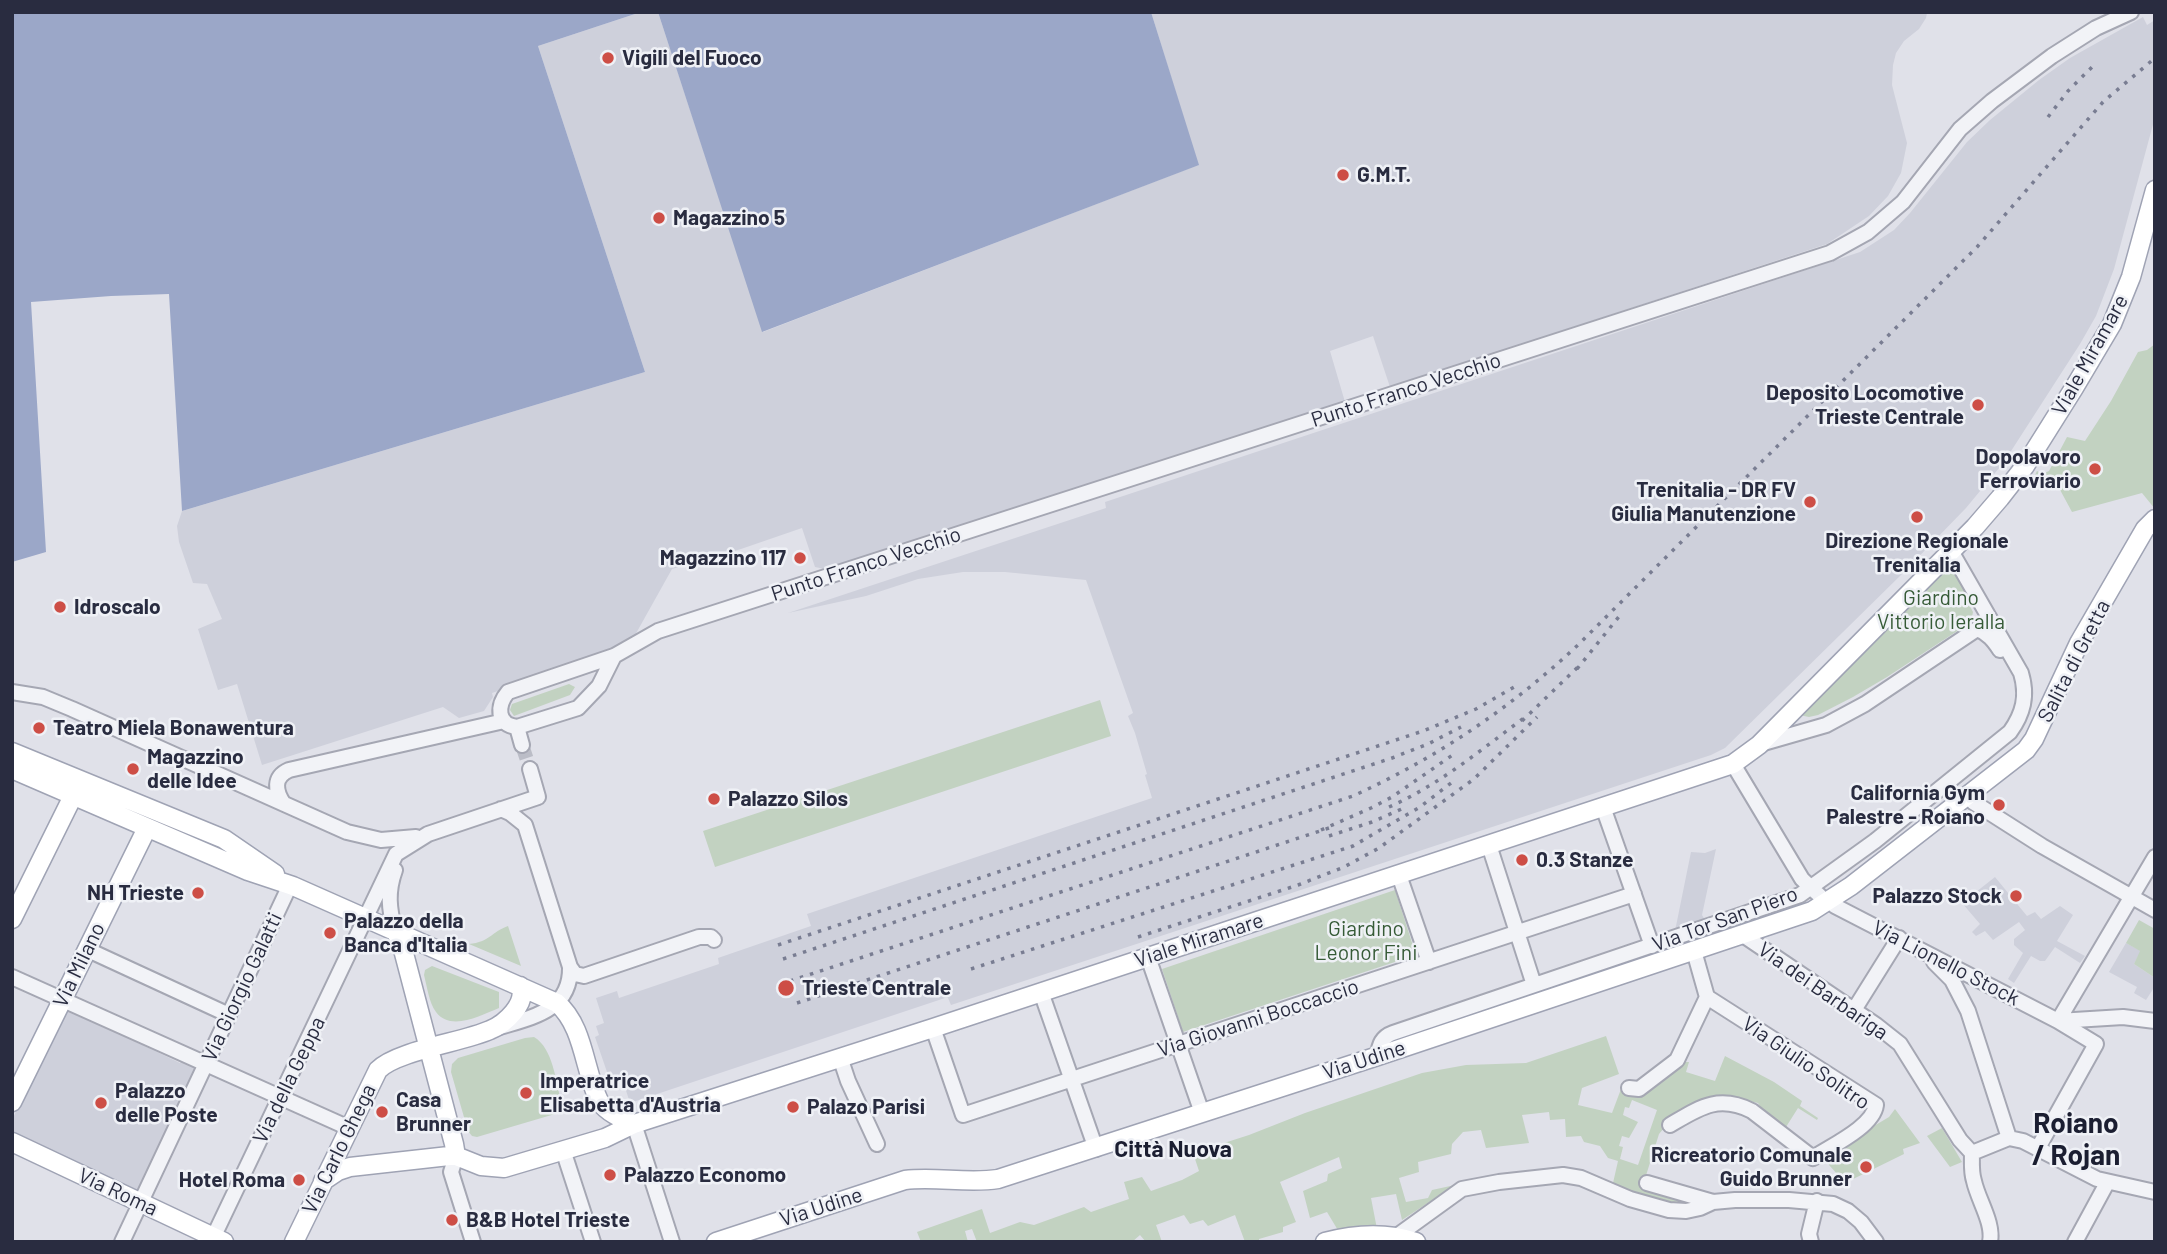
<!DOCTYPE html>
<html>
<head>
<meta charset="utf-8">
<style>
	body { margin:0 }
	#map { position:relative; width:2167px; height:1254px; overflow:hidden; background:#e0e1e9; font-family:Barlow,sans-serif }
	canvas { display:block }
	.frame { position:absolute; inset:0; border:14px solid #292c40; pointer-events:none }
</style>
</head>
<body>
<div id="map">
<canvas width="2167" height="1254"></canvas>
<div class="frame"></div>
</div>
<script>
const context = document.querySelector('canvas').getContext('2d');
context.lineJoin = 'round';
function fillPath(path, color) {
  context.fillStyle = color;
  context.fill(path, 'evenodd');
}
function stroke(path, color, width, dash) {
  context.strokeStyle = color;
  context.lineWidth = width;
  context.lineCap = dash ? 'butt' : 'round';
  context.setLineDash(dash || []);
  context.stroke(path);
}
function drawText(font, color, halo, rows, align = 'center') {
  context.font = font + ' Barlow,sans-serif';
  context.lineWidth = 5;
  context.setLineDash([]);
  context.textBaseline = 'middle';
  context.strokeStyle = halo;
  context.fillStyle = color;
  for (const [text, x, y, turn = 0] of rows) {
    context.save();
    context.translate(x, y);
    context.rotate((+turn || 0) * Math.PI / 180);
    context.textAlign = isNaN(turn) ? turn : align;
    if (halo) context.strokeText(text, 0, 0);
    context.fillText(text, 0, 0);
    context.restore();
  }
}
fillPath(new Path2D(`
	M641,12H658L763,332L1198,165L1151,12L1927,13L1926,18L1919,29L1904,41L1896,53L1893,65L1892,85L1907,143L1901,173L1888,196L1869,216L1827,244L1390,387L1373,336L1330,351L1345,402L825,569L815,567L802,528L741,549L672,569L634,637L609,653L492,693L493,697L484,711L459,718L443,707L262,765L237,684L218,690L198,629L222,619L207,584L193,583L179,542L177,526L182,511L645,372L538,46Z
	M2143,17L2147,25L2155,20V117L2114,269L2096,316L2080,344L2004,462L1966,508L1902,574L1725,748L1711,755L951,1005L948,998H945L630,1103L622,1078L614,1080L611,1071L607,1072L595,1037L599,1035L596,1026L604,1023L596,998L617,991L619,998L719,964L718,958L811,926L807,914L1152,798L1145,775L1147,774L1135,733L1128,716L1133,713L1086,580L1005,572H963L918,579L866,596L788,613L1106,508L1105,502L1860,252L1894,230L1910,213L1967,142L1990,120L2039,80L2070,58Z
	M1716,849L1702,915L1705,920L1675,931L1691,852L1705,853Z
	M1995,877L2027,916L2035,912L2041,919L2060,906L2073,915L2057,941L2085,956L2080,963L2055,947L2045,961H2040L2031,956L2014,983L2008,979L2023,953L2014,945V939L2025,930L2019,922L1993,940L1985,931L1976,936L1972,932L1980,924L1962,903Z
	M2126,943L2141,951L2134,964L2155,978V986L2146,1000L2134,993L2137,987L2109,972Z
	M64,1007L180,1063L181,1061L196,1068L138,1193L12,1135V1120Z`), '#ced0db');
fillPath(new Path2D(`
	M2155,344L2153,363L2155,364V509L2142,493L2072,512L2052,475L2038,480L2034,477L2037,471L2042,474L2049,471L2067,437L2085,441L2111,401L2138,352L2147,350Z
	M1950,565L1970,596L1966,599L1973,612L1971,622L1887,677L1853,697L1818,715L1809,717L1799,715Z
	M569,684L575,687L570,695L514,716L510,710L512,704Z
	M1100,700L1111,736L715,867L703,831Z
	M1395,890L1416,955L1183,1032L1162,969Z
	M2139,920L2155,929V978L2134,964L2140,951L2126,943Z
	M508,926L521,966L469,944C490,942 491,932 508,926Z
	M432,966L499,992V1008C481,1015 451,1032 436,1012C429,1003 427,986 424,975L425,970Z
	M1606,1036L1619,1074L1582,1088L1578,1105L1612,1113L1621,1089L1639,1092L1679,1062H1689L1686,1072L1715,1081L1725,1056L1774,1082L1802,1101L1800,1106L1818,1118L1817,1120L1798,1108L1786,1127L1765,1114L1758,1103L1735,1098H1713L1669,1122L1659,1134L1643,1185L1697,1201L1670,1203L1637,1194L1613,1183L1618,1161L1608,1158L1600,1146L1584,1142L1581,1136L1566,1137L1565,1119L1550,1120L1549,1112L1522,1115L1529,1143L1486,1148L1481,1130L1463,1132L1452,1144L1451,1154L1418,1162L1419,1172L1399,1178L1406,1202L1428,1198L1432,1190L1455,1185L1402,1220L1396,1194L1371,1198L1377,1229L1339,1232L1327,1212L1310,1218L1303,1191L1327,1181L1328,1174L1342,1168L1339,1157L1280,1182L1296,1222L1283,1227V1232L1259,1239V1242H1245L1235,1215L1208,1226L1203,1220L1190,1224L1184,1215L1156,1225L1162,1242H1146L1140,1235L1132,1242H977L972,1229L965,1231L968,1242H921L917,1232L982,1209L990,1233L1020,1222L1034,1225L1084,1207L1091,1212L1129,1199L1124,1182L1142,1177L1151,1191L1182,1180L1199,1171L1193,1153L1249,1135L1305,1113L1422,1073L1466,1065L1526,1063ZM1632,1100L1657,1110L1638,1165L1620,1159L1623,1147L1619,1146L1622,1136L1629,1138L1638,1122L1623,1115L1625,1107L1629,1108Z
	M534,1037C553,1048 556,1082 561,1101V1109L555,1114L477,1137L472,1136L468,1131L451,1072L452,1064L458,1058L525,1038Z
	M1895,1109L1920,1143L1903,1149L1904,1154L1845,1183L1822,1157L1889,1117Z
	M1942,1128L1962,1162L1950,1167L1927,1136Z`), '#c2d2c1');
fillPath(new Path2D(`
	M12,12H641L538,46L645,372L182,511L169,294L111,296L31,302L46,552L12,562Z
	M658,12H1151L1199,165L762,332Z`), '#9ba7c8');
stroke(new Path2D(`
	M522,745L530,769`), '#bbbdc7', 14, [14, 7]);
const minor = new Path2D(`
	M614,656L599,686L578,708L517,727C496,725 497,705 508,692L614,656L658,631L1830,253L1868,232L1903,202L1960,129L1992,101L2052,56L2096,28L2131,12
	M12,692L43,697L72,709L347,832L381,840L416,837
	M517,727L522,745
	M1760,744L1826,725L1865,704L1977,629C1988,633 1994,641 2000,650
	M1733,764L1802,879L1820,896
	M530,769L538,797
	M1973,802L2042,846L2155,910
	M284,804C275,791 273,777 289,770L504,721
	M1603,807L1652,946
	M1489,845L1534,985
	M1399,875L1429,962
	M1835,906L2058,1021L2096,1044L2038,1148
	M395,931C389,909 387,892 395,870
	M1743,935L1876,1025L1900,1044L1960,1140L1972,1153
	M86,949L229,1015
	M1148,957L1202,1113
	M1934,962L1952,980L1968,1011L2009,1138
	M570,967L575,974L584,976L699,937H711L714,940
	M12,977L349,1128
	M1041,992L1096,1149
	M1854,1010L1899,938
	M2058,1021L2155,857
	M2058,1021L2123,1017L2155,1021
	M500,1027C533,1017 571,1010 570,967L525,825L510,813L501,809
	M933,1028L963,1115L1634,894
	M1378,1056C1379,1044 1382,1037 1393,1033L1800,895L1875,841L2010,732C2023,714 2028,696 2021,673L1951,551
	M840,1057L848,1081L877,1144
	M1629,1088L1639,1089L1677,1060L1707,997
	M634,1124L672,1242
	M1670,1125C1699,1108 1718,1094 1752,1111L1813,1158C1831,1146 1873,1127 1876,1105L1707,997L1694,951
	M563,1150L593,1242
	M1972,1153L2009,1138L2023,1141L2097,1179L2155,1192
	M1972,1153C1972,1162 1971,1172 1974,1181C1978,1200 1994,1223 1990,1242
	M456,1156L451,1172L473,1242
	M1647,1183L1713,1202
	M1397,1236L1462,1189L1499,1182L1563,1175L1581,1178L1630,1199L1669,1210L1686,1211L1700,1208L1713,1202L1735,1200H1789L1833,1204L1848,1211L1861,1222L1876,1242
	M122,1242L290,885
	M211,1242L396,854L428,834L538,797
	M1811,1242L1809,1234L1817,1201
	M2075,1242L2107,1183`);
const major = new Path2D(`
	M12,752L224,839L275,874
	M12,769L248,871L293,886L557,1003C584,1026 584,1070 599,1101C608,1113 620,1118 634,1124
	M12,919L73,796L74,786
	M395,931L401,942L454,1144L456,1156
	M12,1102L147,828
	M12,1142L224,1242
	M323,1181L338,1171L350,1167L449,1156H456L481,1166L504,1168L605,1138L634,1124L933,1028L1733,764L1759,745L1975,527L2000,498L2025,466L2074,388L2112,324L2131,277L2155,190
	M294,1242L378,1070C396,1051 463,1042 490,1030C505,1024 528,1003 520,986
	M716,1242L905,1180C936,1176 967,1184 998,1179L1378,1056L1812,911L1851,886L2026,750L2034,739L2079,643L2145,529L2155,519
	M1325,1242C1355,1234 1386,1232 1416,1242`);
stroke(minor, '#a5a7b3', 18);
stroke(major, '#9fa3b4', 21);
stroke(minor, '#f2f3f7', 14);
stroke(major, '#fff', 18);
stroke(new Path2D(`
	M2048,117L2068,91L2093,66
	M1577,669L1621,614
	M1522,721L1582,663
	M1389,807C1441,784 1483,748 1528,715
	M1321,830L1371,808L1392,797L1454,754
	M1329,836L1372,822L1404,808
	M1138,937L1298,885L1344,867L1379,848L1474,779L1537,717
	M778,945L1423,731L1476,709L1516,686
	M783,959L1392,758L1428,744L1461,727
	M971,969L1353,846L1420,807L1451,783
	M790,981L1353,796C1438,757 1511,708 1579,644L1977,247L2103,102L2155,58
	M797,1003L1329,828`), '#797d92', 3.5, [3.5, 7]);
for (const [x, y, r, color] of [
	[608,58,7,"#cd4e46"],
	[1343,175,7,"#cd4e46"],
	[659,218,7,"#cd4e46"],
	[1978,405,7,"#cd4e46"],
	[2095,469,7,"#cd4e46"],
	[1810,502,7,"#cd4e46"],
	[1917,517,7,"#cd4e46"],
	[800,558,7,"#cd4e46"],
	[60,607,7,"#cd4e46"],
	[39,728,7,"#cd4e46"],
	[133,769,7,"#cd4e46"],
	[714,799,7,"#cd4e46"],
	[1999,805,7,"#cd4e46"],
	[1522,860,7,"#cd4e46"],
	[198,893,7,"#cd4e46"],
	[2016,896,7,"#cd4e46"],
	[330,933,7,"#cd4e46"],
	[786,988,9,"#cd4e46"],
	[526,1093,7,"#cd4e46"],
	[101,1103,7,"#cd4e46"],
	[793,1107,7,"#cd4e46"],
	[382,1112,7,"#cd4e46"],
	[1866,1167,7,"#cd4e46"],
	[610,1175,7,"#cd4e46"],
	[299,1180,7,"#cd4e46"],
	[452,1220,7,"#cd4e46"]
]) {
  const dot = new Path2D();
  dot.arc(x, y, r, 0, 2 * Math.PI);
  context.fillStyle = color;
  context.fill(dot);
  stroke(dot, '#eff1f6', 2.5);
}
drawText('bold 21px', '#292c40', '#eff1f6', [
	["Vigili del Fuoco",622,58],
	["G.M.T.",1357,175],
	["Magazzino 5",673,218],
	["Deposito Locomotive",1964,393,"right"],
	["Trieste Centrale",1964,417,"right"],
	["Dopolavoro",2081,457,"right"],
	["Ferroviario",2081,481,"right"],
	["Trenitalia - DR FV",1796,490,"right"],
	["Giulia Manutenzione",1796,514,"right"],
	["Direzione Regionale",1917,541,"center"],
	["Trenitalia",1917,565,"center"],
	["Magazzino 117",786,558,"right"],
	["Idroscalo",74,607],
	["Teatro Miela Bonawentura",53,728],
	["Magazzino",147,757],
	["delle Idee",147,781],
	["California Gym",1985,793,"right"],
	["Palestre - Roiano",1985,817,"right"],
	["Palazzo Silos",728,799],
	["0.3 Stanze",1536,860],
	["NH Trieste",184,893,"right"],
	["Palazzo Stock",2002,896,"right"],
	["Palazzo della",344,921],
	["Banca d'Italia",344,945],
	["Trieste Centrale",802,988],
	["Imperatrice",540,1081],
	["Elisabetta d'Austria",540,1105],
	["Palazzo",115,1091],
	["delle Poste",115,1115],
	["Casa",396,1100],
	["Brunner",396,1124],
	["Palazo Parisi",807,1107],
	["Ricreatorio Comunale",1852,1155,"right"],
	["Guido Brunner",1852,1179,"right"],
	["Palazzo Economo",624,1175],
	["Hotel Roma",285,1180,"right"],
	["B&B Hotel Trieste",466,1220]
], 'left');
drawText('21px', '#292c40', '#eff1f6', [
	["Viale Miramare",2090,355,-61],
	["Punto Franco Vecchio",1406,390,-18],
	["Punto Franco Vecchio",866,564,-18],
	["Salita di Gretta",2074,661,-63],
	["Via Tor San Piero",1725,919,-20],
	["Viale Miramare",1199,940,-18],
	["Via Lionello Stock",1946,963,27],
	["Via Milano",79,965,-64],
	["Via Giorgio Galatti",242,987,-65],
	["Via dei Barbariga",1823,991,35],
	["Via Giovanni Boccaccio",1258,1018,-18],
	["Via Udine",1364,1060,-18],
	["Via Giulio Solitro",1806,1063,34],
	["Via della Geppa",289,1080,-64],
	["Via Carlo Ghega",339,1149,-64],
	["Via Roma",118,1192,25],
	["Via Udine",821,1207,-18]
]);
drawText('21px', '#365b37', '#eff1f6', [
	["Giardino",1941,598],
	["Vittorio Ieralla",1941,622],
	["Giardino",1366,929],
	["Leonor Fini",1366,953]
]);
drawText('bold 23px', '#1b1e31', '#eff1f6', [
	["Città Nuova",1173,1149]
]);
drawText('bold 28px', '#1b1e31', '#eff1f6', [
	["Roiano",2076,1124],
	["/ Rojan",2076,1156]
]);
</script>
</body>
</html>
